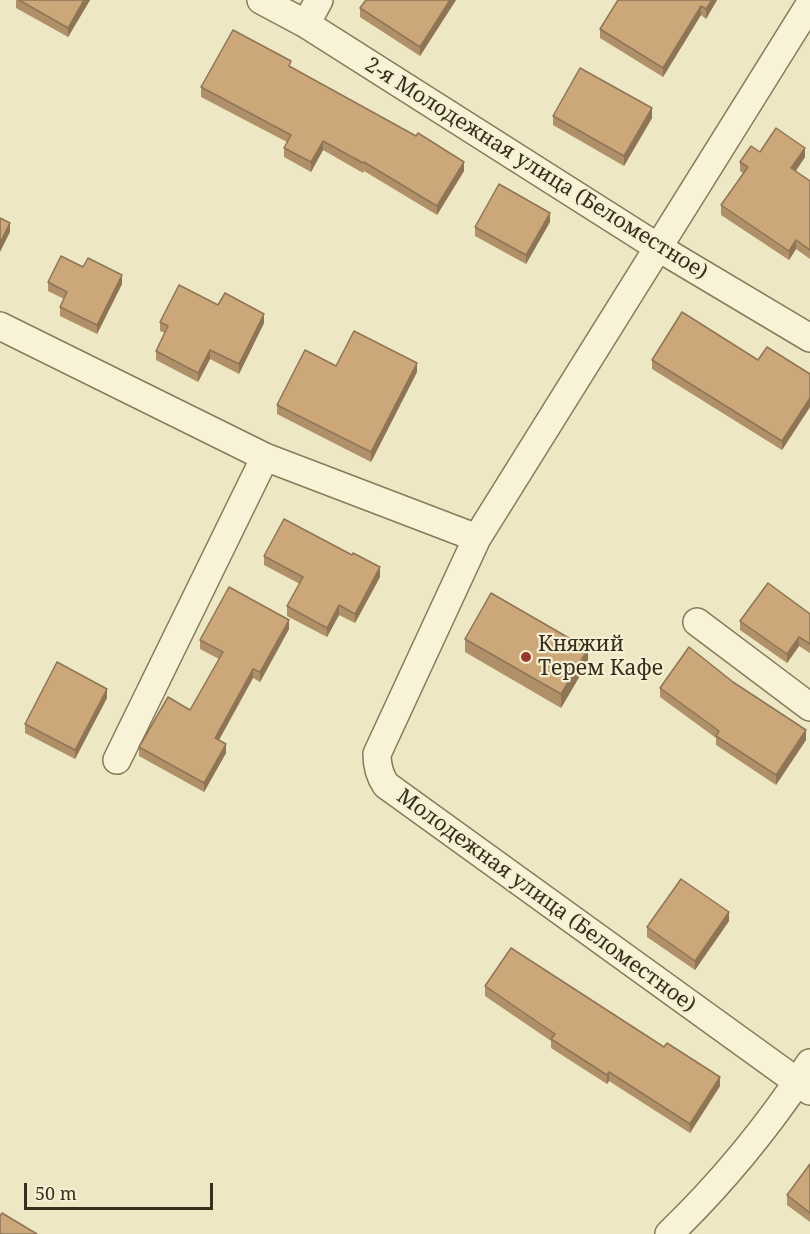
<!DOCTYPE html>
<html>
<head>
<meta charset="utf-8">
<style>
	body { margin:0 }
	#map { position:relative; width:810px; height:1234px; overflow:hidden; background:#ede7c4; font-family:"Noto Serif",serif }
	canvas { display:block }
	.scale { position:absolute; left:24px; top:1183px; width:189px; height:27px; box-sizing:border-box; border:3px solid #382e1e; border-top:0; padding-left:8px; font-size:18px; line-height:21px; white-space:nowrap; color:#382e1e; -webkit-text-stroke:4px #f5f0d3; paint-order:stroke }
</style>
</head>
<body>
<div id="map">
<canvas width="810" height="1234"></canvas>
<div class="scale">50 m</div>
</div>
<script>
const context = document.querySelector('canvas').getContext('2d');
context.lineJoin = 'round';
function stroke(path, color, width, dash) {
  context.strokeStyle = color;
  context.lineWidth = width;
  context.lineCap = dash ? 'butt' : 'round';
  context.setLineDash(dash || []);
  context.stroke(path);
}
function fillPath(path, color) {
  context.fillStyle = color;
  context.fill(path, 'evenodd');
}
function drawText(font, color, halo, rows, align = 'center') {
  context.font = font + ' "Noto Serif",serif';
  context.lineWidth = 4.5;
  context.setLineDash([]);
  context.textBaseline = 'middle';
  context.strokeStyle = halo;
  context.fillStyle = color;
  for (const [text, x, y, turn = 0] of rows) {
    context.save();
    context.translate(x, y);
    context.rotate((+turn || 0) * Math.PI / 180);
    context.textAlign = isNaN(turn) ? turn : align;
    if (halo) context.strokeText(text, 0, 0);
    context.fillText(text, 0, 0);
    context.restore();
  }
}
const minor = new Path2D(`
	M261,0L306,24L659,248L810,338
	M810,4L477,538L377,754C377,766 379,775 386,785L810,1091
	M306,24L319,0
	M0,326L265,457L477,538
	M697,622L810,707
	M117,760L265,457
	M669,1234C722,1183 770,1124 810,1063`);
stroke(minor, '#88795a', 30);
stroke(minor, '#f8f3d7', 27);
fillPath(new Path2D(`
	M16,0H90L68,37L16,8Z
	M456,0L420,56L360,17V8Z
	M618,0H717L706,19L701,15L663,77L600,38V29Z
	M291,67L464,171L437,215L364,171L363,173L323,150L311,172L284,157V148L287,142L201,97V87Z
	M553,116L652,118L624,166L553,125Z
	M760,152L805,157L796,171L810,181V259L796,249L789,260L721,215V205L743,173L740,171V162Z
	M550,222L526,264L475,236V227Z
	M83,267L122,284L97,334L60,316V307L64,299L48,291V282Z
	M218,305L264,323L239,374L210,359L198,382L156,360V351L165,333L160,331V322Z
	M652,360H758L810,374V407L782,450L652,369Z
	M336,366L417,372L371,462L277,414V405Z
	M352,555L380,577L355,623L339,615L327,637L287,616V606L300,584L264,565V556Z
	M810,614V653L799,646L787,663L740,630V621Z
	M289,629L260,682L253,678L219,740L226,753L204,792L139,756V747L190,710L219,659L200,649V640Z
	M465,639L588,662L561,708L465,652Z
	M660,688L806,740L776,785L716,745V738L660,697Z
	M107,698L75,759L25,733V724Z
	M729,921L695,970L647,937V927Z
	M485,986L720,1086L690,1133L609,1081L607,1084L551,1048V1041L485,996Z
	M810,1164V1222L787,1205V1195Z`), '#af9069');
fillPath(new Path2D(`
	M84,0H90L68,37V28Z
	M450,0H456L420,56V47Z
	M712,0H717L706,19V9Z
	M701,6V15L663,77V68Z
	M652,108V118L624,166V156Z
	M323,141V150L311,172V162Z
	M805,148V157L791,177V168Z
	M464,162V171L437,215V206Z
	M550,213V222L526,264V255Z
	M10,223V232L0,252V243Z
	M796,240V249L789,260V251Z
	M122,275V284L97,334V325Z
	M264,314V323L239,374V364Z
	M210,350V359L198,382V373Z
	M417,363V372L371,462V452Z
	M810,398V407L782,450V441Z
	M380,567V577L355,623V614Z
	M339,605V615L327,637V628Z
	M289,620V629L260,682V672Z
	M799,637V646L787,663V654Z
	M588,649V662L561,708V694Z
	M253,669V678L215,747V738Z
	M107,689V698L75,759V750Z
	M806,730V740L776,785V775Z
	M226,744V753L204,792V783Z
	M729,912V921L695,970V961Z
	M609,1072V1081L607,1084V1075Z
	M720,1077V1086L690,1133V1124Z`), '#8e7555');
const building = new Path2D(`
	M19,0H84L68,28Z
	M366,0H450L420,47L360,8Z
	M618,0H712L706,9L701,6L663,68L600,29Z
	M233,30L291,61L289,66L416,136L418,133L464,162L437,206L364,162L363,163L323,141L311,162L284,148L291,135L201,87Z
	M580,68L652,108L624,156L553,116Z
	M776,128L805,148L791,168L810,181V250L796,240L789,251L721,205L748,167L740,162L751,146L760,152Z
	M499,184L550,213L526,255L475,227Z
	M0,218L10,223L0,243Z
	M61,256L83,267L88,258L122,275L97,325L60,307L67,292L48,282Z
	M179,285L218,305L225,293L264,314L239,364L210,350L198,373L156,351L168,326L160,322Z
	M682,312L758,360L767,347L810,374V398L782,441L652,360Z
	M354,331L417,363L371,452L277,405L305,350L336,366Z
	M284,519L352,555L353,553L380,567L355,614L339,605L327,628L287,606L303,577L264,556Z
	M768,583L810,614V644L799,637L787,654L740,621Z
	M229,587L289,620L260,672L253,669L215,738L226,744L204,783L139,747L168,697L190,710L223,652L200,640Z
	M491,593L588,649L561,694L465,639Z
	M689,647L733,682L806,730L776,775L716,736L719,731L660,688Z
	M57,662L107,689L75,750L25,724Z
	M681,879L729,912L695,961L647,927Z
	M511,948L664,1047L667,1043L720,1077L690,1124L609,1072L607,1075L551,1039L555,1034L485,986Z
	M810,1164V1213L787,1195Z
	M2,1213L37,1234H0V1216Z`);
fillPath(building, '#cba77a');
stroke(building, '#8e7555', 1.5);
for (const [x, y, r, color] of [
	[526,657,6,"#96392b"]
]) {
  const dot = new Path2D();
  dot.arc(x, y, r, 0, 2 * Math.PI);
  context.fillStyle = color;
  context.fill(dot);
  stroke(dot, '#f5f0d3', 2);
}
drawText('21px', '#382e1e', '#f5f0d3', [
	["2-я Молодежная улица (Беломестное)",536,169,32],
	["Молодежная улица (Беломестное)",546,901,36]
]);
drawText('21px', '#382e1e', '#f5f0d3', [
	["Княжий",538,645],
	["Терем Кафе",538,669]
], 'left');
</script>
</body>
</html>
